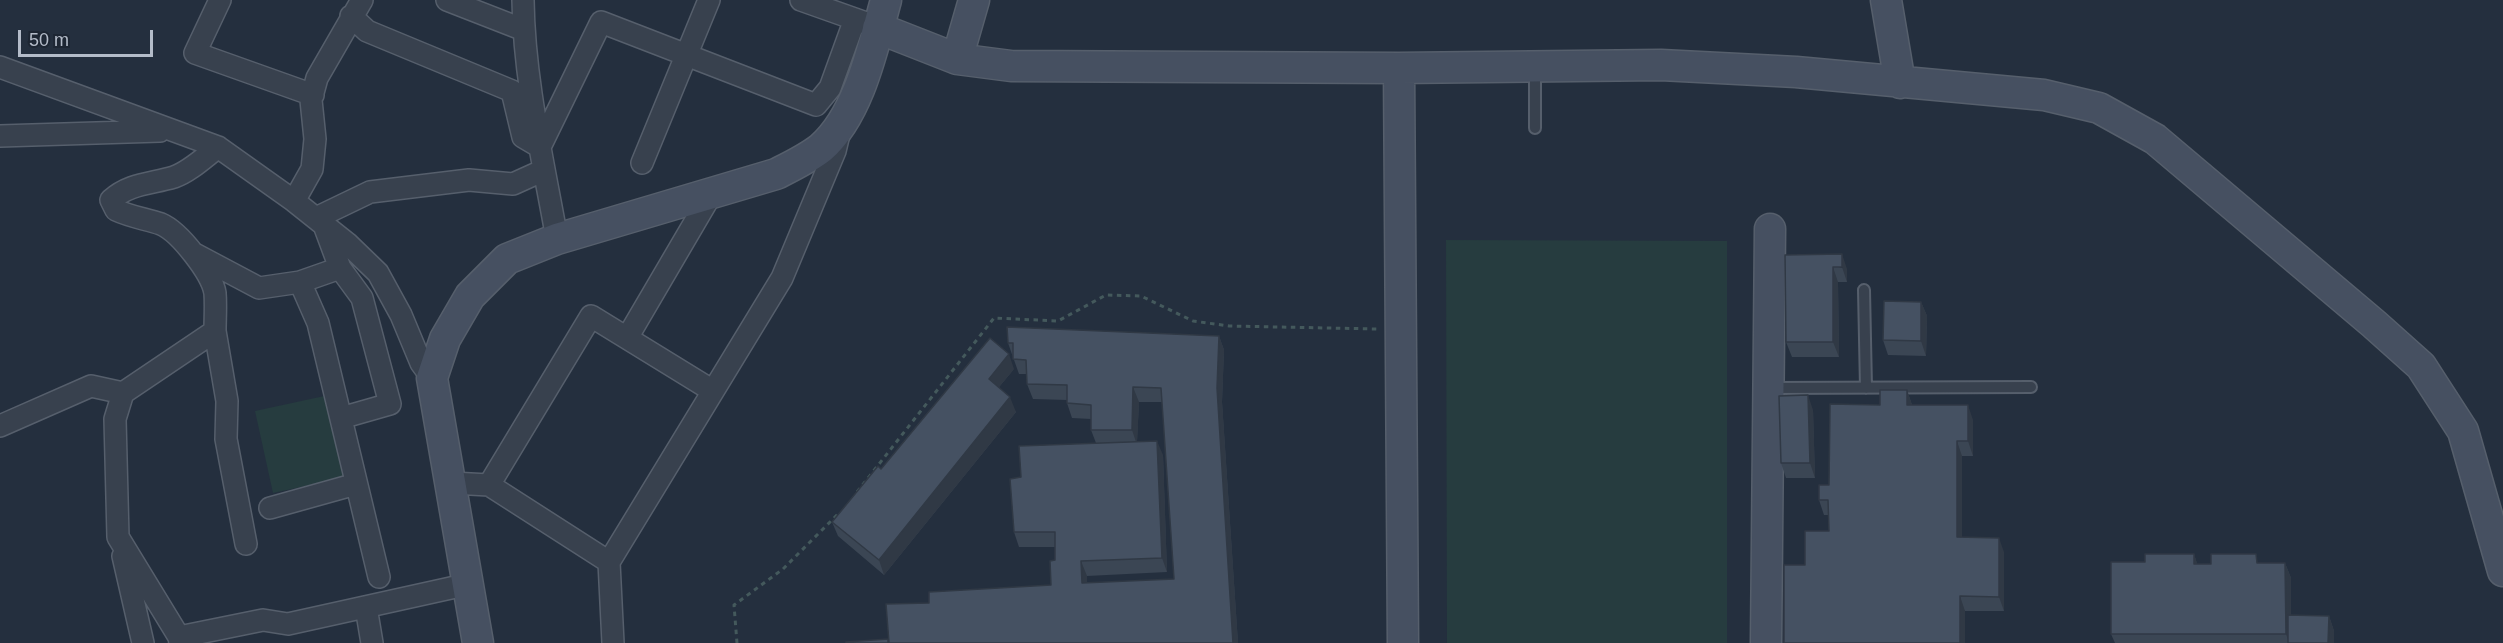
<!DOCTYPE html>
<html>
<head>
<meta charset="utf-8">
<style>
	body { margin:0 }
	#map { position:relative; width:2503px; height:643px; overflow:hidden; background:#242f3e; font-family:Arial,sans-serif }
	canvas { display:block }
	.scale { position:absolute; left:18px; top:30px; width:135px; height:27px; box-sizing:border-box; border:3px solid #b4bcc9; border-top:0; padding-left:8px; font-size:18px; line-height:21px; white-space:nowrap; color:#b4bcc9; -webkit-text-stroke:4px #1d2633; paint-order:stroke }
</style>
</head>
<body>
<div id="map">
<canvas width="2503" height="643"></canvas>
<div class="scale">50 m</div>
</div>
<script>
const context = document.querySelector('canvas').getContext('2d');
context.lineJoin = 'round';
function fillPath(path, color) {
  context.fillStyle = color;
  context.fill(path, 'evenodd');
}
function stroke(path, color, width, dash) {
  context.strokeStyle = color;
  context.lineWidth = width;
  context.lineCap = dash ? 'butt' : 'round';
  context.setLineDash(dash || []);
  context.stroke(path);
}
fillPath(new Path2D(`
	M1446,240L1727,241V643H1447Z
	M329,395L347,477L273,493L255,411Z`), '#263c3f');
const lane = new Path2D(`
	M1535,128V68
	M1864,290L1866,388
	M1769,388L2031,387`);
const street = new Path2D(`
	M220,0L195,53L313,95
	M447,0L524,30
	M523,0C524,80 543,160 557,239
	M801,0L866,23
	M351,16L367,31L512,91L523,137L540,147L601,22L816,105L830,88L855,19
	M0,67L218,147L294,201L348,244L378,273L401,315L421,363L432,378
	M0,136L160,131
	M642,163L709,0
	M294,201L312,169L315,139L311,100L317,78L362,0
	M316,218L370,192L469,180L513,184L544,170
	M324,225L340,268L300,282L318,323L379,577
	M193,253L259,288L300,282
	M340,268L362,298L390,404L341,418
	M215,331L227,401L226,439L246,544
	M627,338L712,193
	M0,426L91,386L123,393
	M452,483L489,485L609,562L782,278L835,151L840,130
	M489,485L591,316L713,391
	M270,508L356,484
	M123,556L143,643
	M609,562L613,643
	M366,607L372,643
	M179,637L263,620L288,624L469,584
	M180,643L179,637L118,537L115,419L123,393L215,331C215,319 216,305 215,293C212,274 180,232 161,224C146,219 131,217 116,210L111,200C130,183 151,184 174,177C189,172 205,157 218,147`);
const secondary = new Path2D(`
	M1886,0L1900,83
	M878,28L957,59L1011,66L1399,68L1661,65L1796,72L2044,95L2099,108L2155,139L2374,324L2421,366L2463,431L2503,571
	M957,59L974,0
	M1399,68L1403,643
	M478,643L432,378L445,339L470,296L507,259L557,239L776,174C792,166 807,159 821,148C859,115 873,47 886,0
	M1766,643L1770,229`);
stroke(lane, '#565f6c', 14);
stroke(street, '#565f6c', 24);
stroke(secondary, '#565f6c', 33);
stroke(new Path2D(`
	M857,492L994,318L1058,321L1106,295L1141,296L1193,321L1229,326L1377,329
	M737,643L734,605L783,569L839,513`), '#44595c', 3, [4.5, 4.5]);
stroke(lane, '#38414e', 10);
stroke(street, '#38414e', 21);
stroke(secondary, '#465061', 30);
fillPath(new Path2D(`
	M1785,255L1847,269V282H1838L1839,357H1792L1786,342Z
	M1921,302L1927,316L1926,356L1888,355L1883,340Z
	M1219,336L1224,350L1222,402L1238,643H846L888,639L929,603L1051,585L1055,560V547H1019L1014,532L1021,477L1096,443L1091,430V419L1072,418L1067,403V400L1033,399L1027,384V374H1019L1008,343ZM1139,402H1162L1174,579L1087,583V576L1167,572L1163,455L1137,441Z
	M1014,369L999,387L1016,412L884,575L838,536L832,522Z
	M1907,390L1912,405L1973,420V456H1962V537L2004,552V611H1965L1829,531L1828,515H1824L1819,500L1880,405Z
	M1813,410L1815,478H1786L1781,463Z
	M2194,554L2197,564L2285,563L2291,578V616H2329L2334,631V643H2115L2111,634L2145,562Z`), '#3b4654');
fillPath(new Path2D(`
	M1842,254L1847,269V282L1842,267Z
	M1833,267L1838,282L1839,357L1833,342Z
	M1921,302L1927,316L1926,356L1921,341Z
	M1219,336L1224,350L1222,402L1238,643H1233L1217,388Z
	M1009,354L1014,369L994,393L989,379Z
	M1133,387L1139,402L1137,445L1132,430Z
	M1907,390L1912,405H1907Z
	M1808,395L1813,410L1815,478L1810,463Z
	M1010,397L1016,412L884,575L879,560Z
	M1968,405L1973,420V456L1968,441Z
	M1157,441L1163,455L1167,572L1162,558Z
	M1957,441L1962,456V552L1957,537Z
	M1999,538L2004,552V611L1999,597Z
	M2194,554L2199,569L2194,564Z
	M1081,561L1087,576V598L1082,583Z
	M2285,563L2291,578V643H2289L2286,634Z
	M1960,596L1965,611V643H1960Z
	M2329,616L2334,631V643H2328Z`), '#303945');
const building = new Path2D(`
	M1842,254V267H1833V342H1786L1785,255Z
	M1884,301L1921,302V341L1883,340Z
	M1007,327L1219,336L1217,388L1233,643H889L886,604L929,603V592L1051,585L1050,561L1055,560V532H1014L1010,479L1021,477L1019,446L1157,441L1162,558L1081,561L1082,583L1174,579L1161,388L1133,387L1132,430H1091V405L1067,403V385L1027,384L1026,360L1013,359V343H1008Z
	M990,338L1009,354L989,379L1010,397L879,560L832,522L878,466L881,469Z
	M1880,390H1907V405H1968V441H1957V537L1999,538V597L1960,596V643H1784V565H1805V531H1829L1828,500H1819V485H1829L1830,404L1880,405Z
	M1808,395L1810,463H1781L1779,396Z
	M2145,554H2194V564H2211V554H2256L2257,563H2285L2286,634H2111V562H2145Z
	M2288,615L2329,616L2328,643H2288Z
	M888,639V643H846V642Z`);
fillPath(building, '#455162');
stroke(building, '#303945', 1.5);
</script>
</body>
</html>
